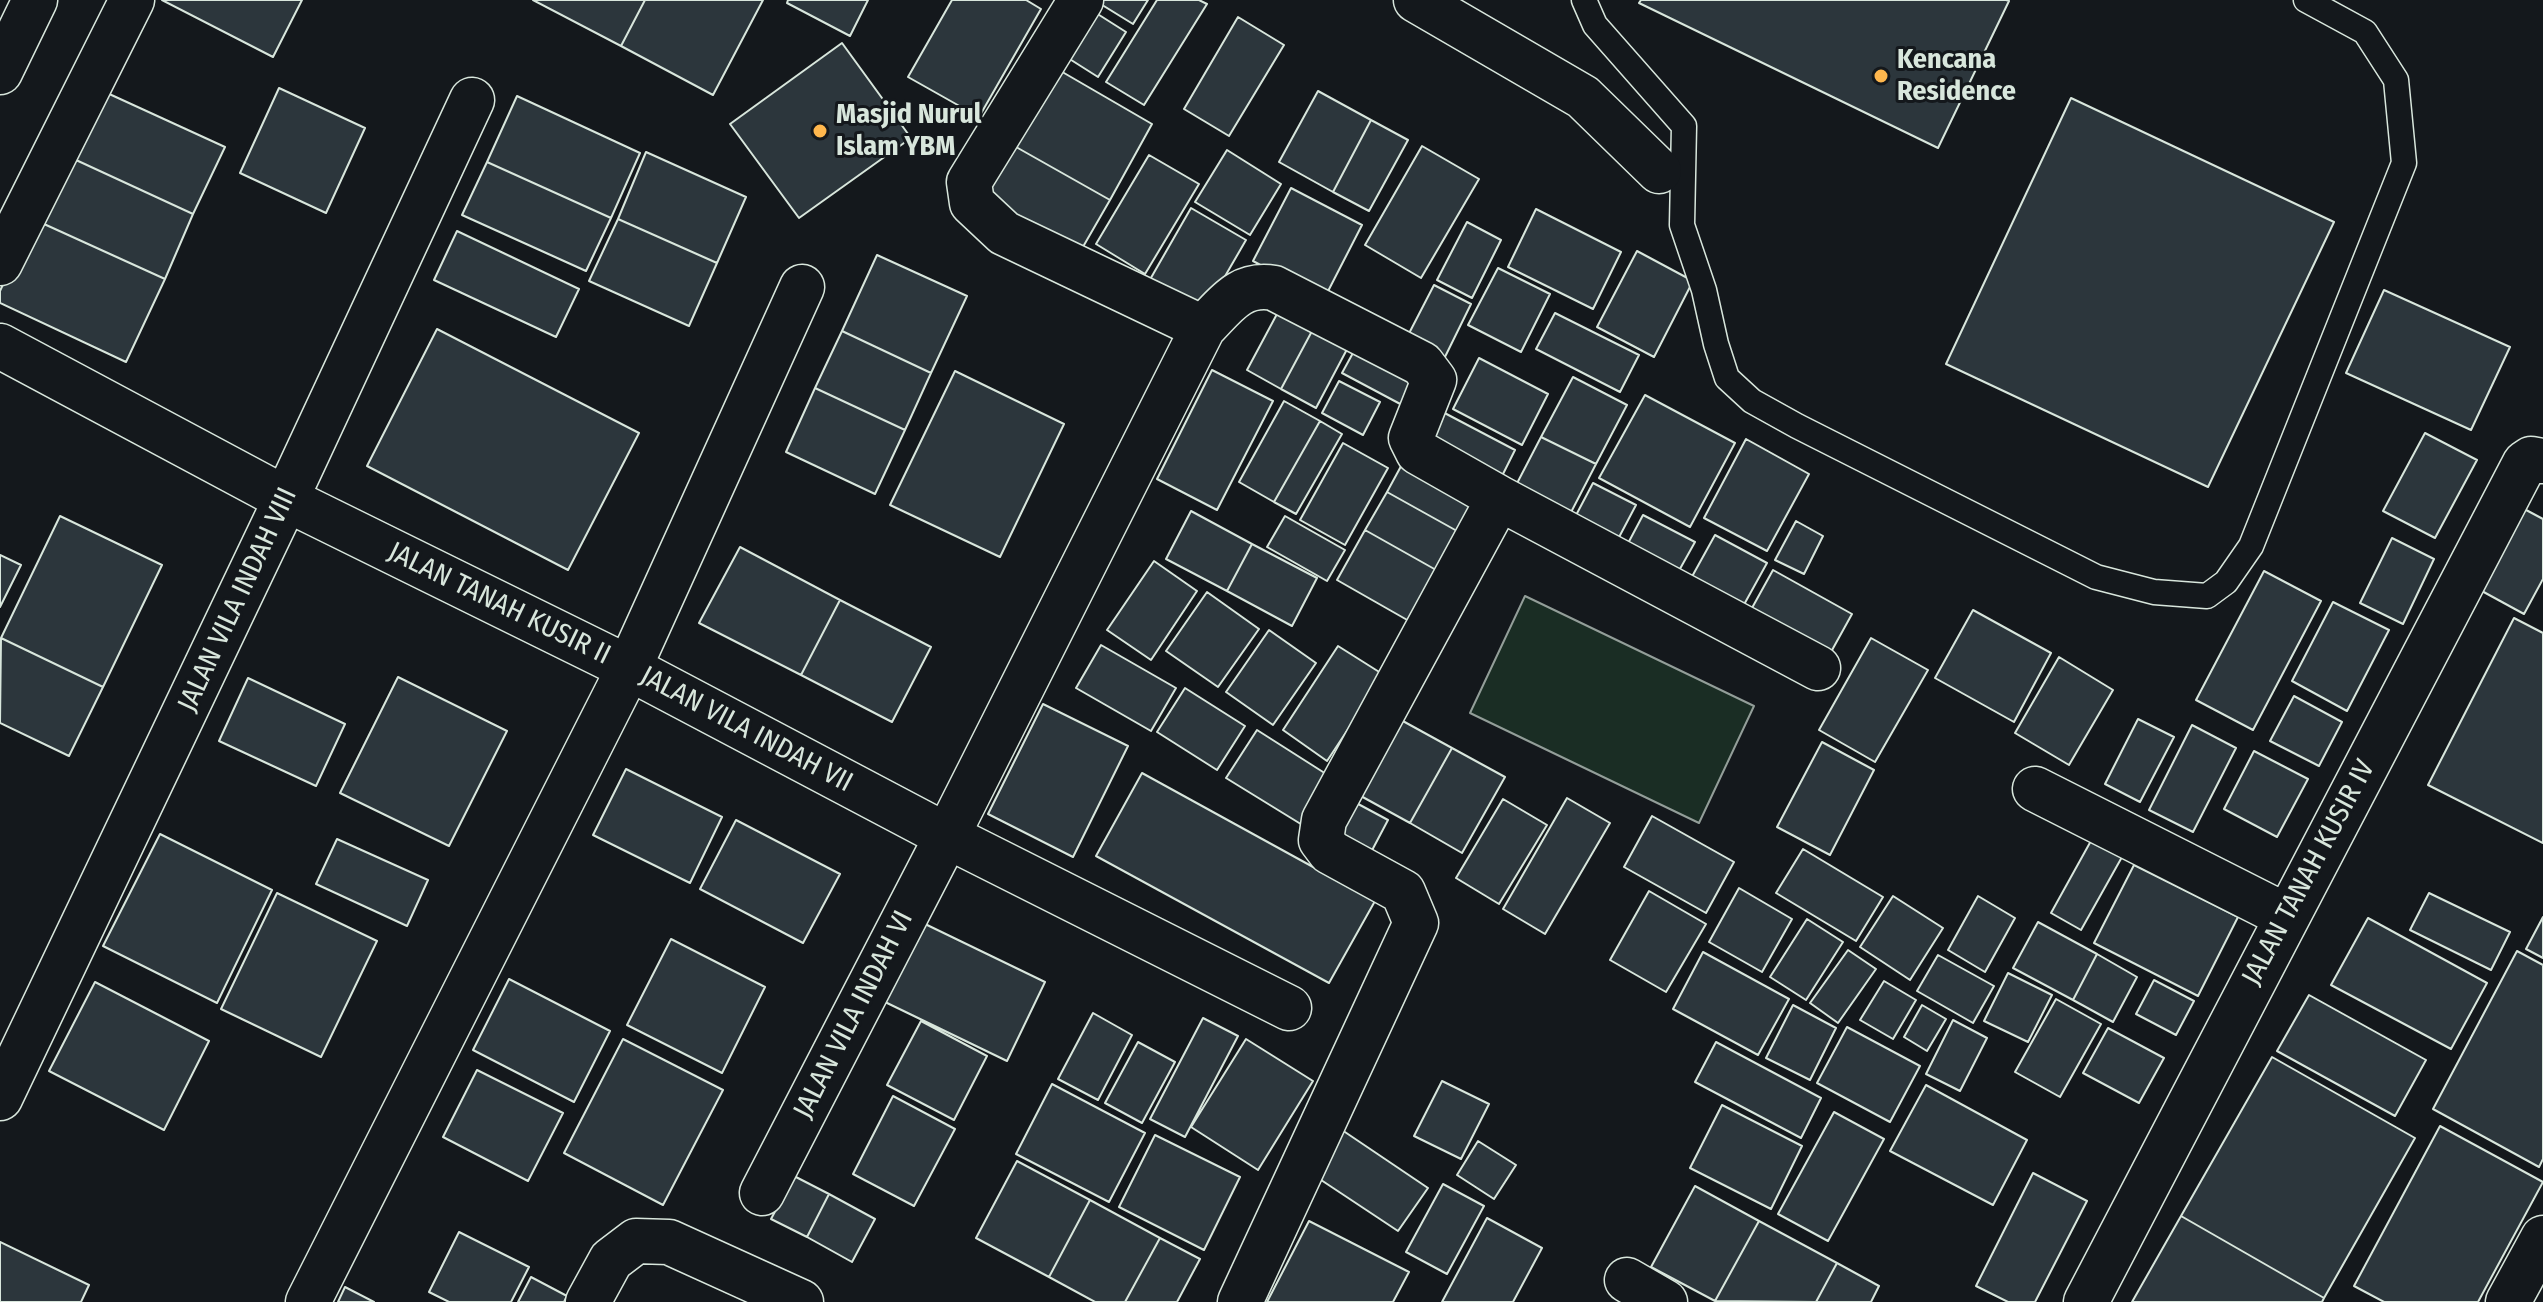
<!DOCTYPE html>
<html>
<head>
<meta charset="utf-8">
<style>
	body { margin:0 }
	canvas { display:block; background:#14181c }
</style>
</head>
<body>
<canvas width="2543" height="1302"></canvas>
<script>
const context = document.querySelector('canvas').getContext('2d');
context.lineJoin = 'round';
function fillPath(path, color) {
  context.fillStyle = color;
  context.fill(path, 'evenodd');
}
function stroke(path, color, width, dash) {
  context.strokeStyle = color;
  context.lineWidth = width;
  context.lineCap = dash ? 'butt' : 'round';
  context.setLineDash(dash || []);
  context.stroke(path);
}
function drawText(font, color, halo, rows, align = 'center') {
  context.font = font + ' "Fira Sans Condensed",sans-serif';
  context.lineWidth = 6;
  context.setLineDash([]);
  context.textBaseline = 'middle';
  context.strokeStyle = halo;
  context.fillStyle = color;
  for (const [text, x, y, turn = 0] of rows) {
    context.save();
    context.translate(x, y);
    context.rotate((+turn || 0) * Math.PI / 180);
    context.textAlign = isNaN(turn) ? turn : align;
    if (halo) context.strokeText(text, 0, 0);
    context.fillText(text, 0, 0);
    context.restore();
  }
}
const green = new Path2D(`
	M1525,596L1754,706L1699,823L1470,713Z`);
fillPath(green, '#1a2d24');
stroke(green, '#939e99', 2);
const building = new Path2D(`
	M162,0H302L273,57Z
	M533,0H645L621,46Z
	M645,0H763L713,95L621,46Z
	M788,0H868L850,36L787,3Z
	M952,0H1026L1041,9L979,117L908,77Z
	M1094,0H1148L1133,24Z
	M1157,0H1199L1207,4L1144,105L1106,82Z
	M1641,0H2006L2009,1L1938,148L1639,3Z
	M1085,6L1126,32L1098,77L1057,51Z
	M1238,17L1284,45L1229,136L1184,109Z
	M842,43L911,138L799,218L730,124Z
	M1052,66L1152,124L1110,200L1009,143Z
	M94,87L225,147L193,214L63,154Z
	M279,88L365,128L326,213L240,173Z
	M1318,91L1371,120L1333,192L1279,162Z
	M517,96L640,153L611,218L487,162Z
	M2071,98L2334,222L2208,487L1946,364Z
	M1371,120L1408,140L1369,211L1333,192Z
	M1009,143L1110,200L1080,252L980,195Z
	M1422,146L1479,179L1421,278L1365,245Z
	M1227,150L1281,184L1250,235L1195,202Z
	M646,152L746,197L717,263L618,219Z
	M63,154L193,214L165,279L33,219Z
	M1149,155L1199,184L1145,274L1096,244Z
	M487,162L611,218L586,271L462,215Z
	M1291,188L1362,225L1324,299L1253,261Z
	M1191,208L1246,240L1202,316L1148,283Z
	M1536,209L1621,252L1593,309L1508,267Z
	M33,219L165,279L126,362L0,303V291Z
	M618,219L717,263L689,326L589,281Z
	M1467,222L1501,240L1472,298L1437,280Z
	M457,231L579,289L556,337L434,280Z
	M1637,251L1693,281L1654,357L1597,327Z
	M877,255L967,296L931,373L842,331Z
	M1498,268L1550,294L1521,352L1468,325Z
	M1434,285L1471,304L1441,365L1403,345Z
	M2384,290L2510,347L2471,430L2346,373Z
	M1285,299L1319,318L1281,389L1247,370Z
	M1555,313L1639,355L1620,392L1536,349Z
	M1319,318L1354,336L1316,408L1281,389Z
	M437,329L639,433L568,570L367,466Z
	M842,331L931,373L905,430L815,388Z
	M1359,342L1421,375L1404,406L1342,373Z
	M1479,358L1548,394L1522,445L1453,409Z
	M1212,370L1273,401L1217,510L1157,479Z
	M955,371L1064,424L1000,557L890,505Z
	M1573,377L1627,405L1596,464L1541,437Z
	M1339,381L1380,402L1363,435L1322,413Z
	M815,388L905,430L875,494L786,452Z
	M1645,395L1735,443L1690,527L1599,478Z
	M1284,401L1320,421L1274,502L1239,482Z
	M1437,409L1515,450L1497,486L1418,445Z
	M1320,421L1342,434L1296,514L1274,502Z
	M2425,433L2477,460L2435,538L2383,511Z
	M1541,437L1596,464L1567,520L1513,491Z
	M1746,439L1809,474L1767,551L1704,518Z
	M1343,443L1388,468L1345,545L1300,520Z
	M1406,457L1485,503L1466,536L1387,492Z
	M1593,483L1636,505L1617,541L1574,519Z
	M1387,492L1466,536L1445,575L1365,530Z
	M2513,503L2543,519V579L2524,614L2469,584Z
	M1191,511L1252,544L1227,591L1166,559Z
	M1643,515L1695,542L1676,576L1625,549Z
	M60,516L162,565L103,687L1,638Z
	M1285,516L1345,550L1327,581L1267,547Z
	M1796,521L1823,536L1804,574L1775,560Z
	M1365,530L1445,575L1416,625L1337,580Z
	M1715,535L1767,563L1741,610L1689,582Z
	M2392,538L2434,559L2403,624L2360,603Z
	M1252,544L1317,578L1292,626L1227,591Z
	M740,547L840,600L801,675L699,623Z
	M0,555L21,565L0,607Z
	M1154,561L1197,591L1151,660L1107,630Z
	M1773,570L1852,614L1826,661L1747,617Z
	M2264,571L2321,601L2253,730L2196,700Z
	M1207,592L1259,629L1218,687L1166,651Z
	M840,600L931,647L892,722L801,675Z
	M2333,602L2389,630L2347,711L2292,681Z
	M1973,610L2051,653L2014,722L1935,678Z
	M2514,618L2543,633V843L2428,785Z
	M1269,630L1316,663L1273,725L1226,692Z
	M1,638L103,687L69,756L0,723Z
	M1871,638L1928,670L1875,762L1819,730Z
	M1101,645L1176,688L1151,731L1076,688Z
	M1338,646L1384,675L1327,761L1283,730Z
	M2059,657L2113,690L2069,765L2015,733Z
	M398,677L507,731L449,846L340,793Z
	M248,678L345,724L316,786L219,741Z
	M1185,688L1245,726L1217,770L1157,732Z
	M2294,696L2342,722L2319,766L2270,741Z
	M1043,704L1128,746L1073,857L988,814Z
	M2138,719L2174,737L2140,802L2105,784Z
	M1401,720L1452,748L1410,823L1359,795Z
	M2192,725L2236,748L2193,832L2149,810Z
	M1257,730L1334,779L1304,826L1226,778Z
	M1822,742L1874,770L1830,855L1777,827Z
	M1452,748L1505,777L1462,853L1410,823Z
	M2254,751L2308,779L2277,837L2224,809Z
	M626,769L722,817L690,883L593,835Z
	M1142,773L1375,901L1329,983L1096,856Z
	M1347,798L1388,820L1369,856L1328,834Z
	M1567,798L1610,823L1545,934L1503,909Z
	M1503,799L1547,825L1499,904L1456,878Z
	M1652,816L1734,862L1706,913L1624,867Z
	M736,820L840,874L803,943L700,889Z
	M160,834L272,890L217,1003L103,946Z
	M337,839L428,880L407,926L316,884Z
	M2092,839L2122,857L2081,930L2051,913Z
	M1803,849L1883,897L1856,941L1776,893Z
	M2134,865L2238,917L2198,996L2094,943Z
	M1739,888L1792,919L1762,972L1709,942Z
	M1649,891L1706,924L1666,992L1610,960Z
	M277,893L377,941L321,1057L221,1009Z
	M2429,893L2510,932L2491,970L2410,930Z
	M1893,896L1943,928L1910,980L1860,947Z
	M1978,896L2015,918L1985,972L1948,950Z
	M2543,917V958L2526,949Z
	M2368,918L2487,983L2451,1049L2331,985Z
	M1807,919L1843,942L1806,1000L1770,977Z
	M2038,922L2097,954L2073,1000L2013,968Z
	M923,923L1045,982L1007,1061L885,1002Z
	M671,939L765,987L722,1073L627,1025Z
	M1848,950L1876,969L1838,1023L1810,1003Z
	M2517,951L2543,965V1159L2539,1167L2433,1109Z
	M1703,952L1789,999L1758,1055L1673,1009Z
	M2097,954L2137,977L2113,1022L2073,1000Z
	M1938,955L1994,986L1973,1023L1917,991Z
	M2008,973L2052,995L2028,1042L1984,1021Z
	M509,979L610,1031L574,1102L473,1050Z
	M2154,980L2194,1001L2176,1035L2136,1014Z
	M1884,981L1916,1000L1893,1039L1860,1020Z
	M95,982L209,1041L164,1130L49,1071Z
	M2309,995L2426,1060L2395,1116L2277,1051Z
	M2056,999L2101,1024L2060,1097L2015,1072Z
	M1793,1005L1836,1028L1810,1080L1766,1058Z
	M1922,1005L1946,1019L1927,1051L1904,1037Z
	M1093,1013L1132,1035L1098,1100L1058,1079Z
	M1203,1018L1238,1036L1185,1137L1150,1119Z
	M1953,1020L1987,1038L1960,1091L1926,1074Z
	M921,1021L987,1056L954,1120L887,1085Z
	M1847,1027L1920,1066L1890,1122L1817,1083Z
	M2108,1028L2164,1058L2139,1103L2083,1073Z
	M623,1039L723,1090L663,1205L564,1153Z
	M1246,1039L1313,1081L1258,1170L1191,1127Z
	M1138,1042L1175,1062L1142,1123L1105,1103Z
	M1716,1042L1821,1098L1801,1138L1695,1082Z
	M2272,1057L2415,1138L2324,1298L2181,1216Z
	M477,1070L563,1113L528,1181L443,1137Z
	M1442,1081L1489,1104L1461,1159L1414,1136Z
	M1052,1084L1145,1133L1109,1202L1016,1154Z
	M1926,1085L2027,1140L1993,1205L1890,1151Z
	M893,1096L955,1129L914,1206L853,1174Z
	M1722,1105L1802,1146L1771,1209L1690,1168Z
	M1834,1112L1884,1139L1828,1241L1778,1214Z
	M2440,1126L2543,1182L2478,1302H2384L2354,1286Z
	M1339,1128L1428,1188L1398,1231L1309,1172Z
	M1155,1135L1240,1177L1204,1250L1119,1207Z
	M1478,1141L1516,1165L1494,1199L1457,1175Z
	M1017,1161L1090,1200L1049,1277L976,1238Z
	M2033,1173L2087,1201L2035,1302H2008L1976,1286Z
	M794,1176L829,1194L807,1237L771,1219Z
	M1443,1184L1484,1206L1447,1274L1406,1252Z
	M1695,1186L1759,1221L1715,1301L1651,1267Z
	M829,1194L875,1219L852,1262L807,1237Z
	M1090,1200L1160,1238L1125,1302H1095L1049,1277Z
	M2181,1216L2324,1298L2322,1302H2132Z
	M1487,1218L1542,1248L1513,1302H1442Z
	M1309,1221L1409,1272L1393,1302H1267Z
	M1759,1221L1837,1263L1816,1302L1715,1301Z
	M459,1232L529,1267L511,1302H449L429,1292Z
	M1160,1238L1200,1259L1177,1302H1125Z
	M0,1242L89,1285L81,1302H0Z
	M1837,1263L1879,1286L1871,1302H1816Z
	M531,1277L567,1296L564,1302H518Z
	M345,1287L374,1302H338Z`);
fillPath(building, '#2c363c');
stroke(building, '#d8e6dc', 2);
const service = new Path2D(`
	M1584,0L1595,25L1684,126L1682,225L1704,290L1716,344L1727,378L1752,401L1797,426L2096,577L2154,592L2207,596L2226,582L2251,546L2404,163L2396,80L2365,32L2306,0`);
const minor = new Path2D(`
	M1081,0L969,182L972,203L1004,233L1203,328C1225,306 1239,282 1274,288L1422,364L1434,380L1411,438L1418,452L1499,498L1324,820L1321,840L1330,852L1403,892L1416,923L1240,1302
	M1416,0L1583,97L1659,171
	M0,72L35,0
	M0,263L132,0
	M0,346L286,499L629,668L802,287
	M1499,498L1818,668
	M2035,789L2286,916
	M0,1098L286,499L472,100
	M762,1193L947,836L1289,1008
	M1627,1280L1665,1302
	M308,1302L629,668L947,836L1203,328
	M588,1302L611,1260L636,1241L669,1242L801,1302
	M2086,1302L2525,463L2531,459L2543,461
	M2508,1302L2543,1238`);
stroke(service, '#d8e6dc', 27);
stroke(minor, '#d8e6dc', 47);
stroke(service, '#14181c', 24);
stroke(minor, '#14181c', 44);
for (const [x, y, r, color] of [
	[1881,76,8,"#ffb74d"],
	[820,131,8,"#ffb74d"]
]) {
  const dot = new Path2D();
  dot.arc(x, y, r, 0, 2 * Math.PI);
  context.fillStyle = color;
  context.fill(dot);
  stroke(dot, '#14181c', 3);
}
drawText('bold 28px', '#d8e6dc', '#14181c', [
	["Kencana",1897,60],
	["Residence",1897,92],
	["Masjid Nurul",836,115],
	["Islam YBM",836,147]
], 'left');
drawText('28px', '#d8e6dc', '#14181c', [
	["JALAN VILA INDAH VIII",238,600,-65],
	["JALAN TANAH KUSIR II",499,604,26],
	["JALAN VILA INDAH VII",746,730,28],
	["JALAN TANAH KUSIR IV",2309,873,-62],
	["JALAN VILA INDAH VI",854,1015,-63]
]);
</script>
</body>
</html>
